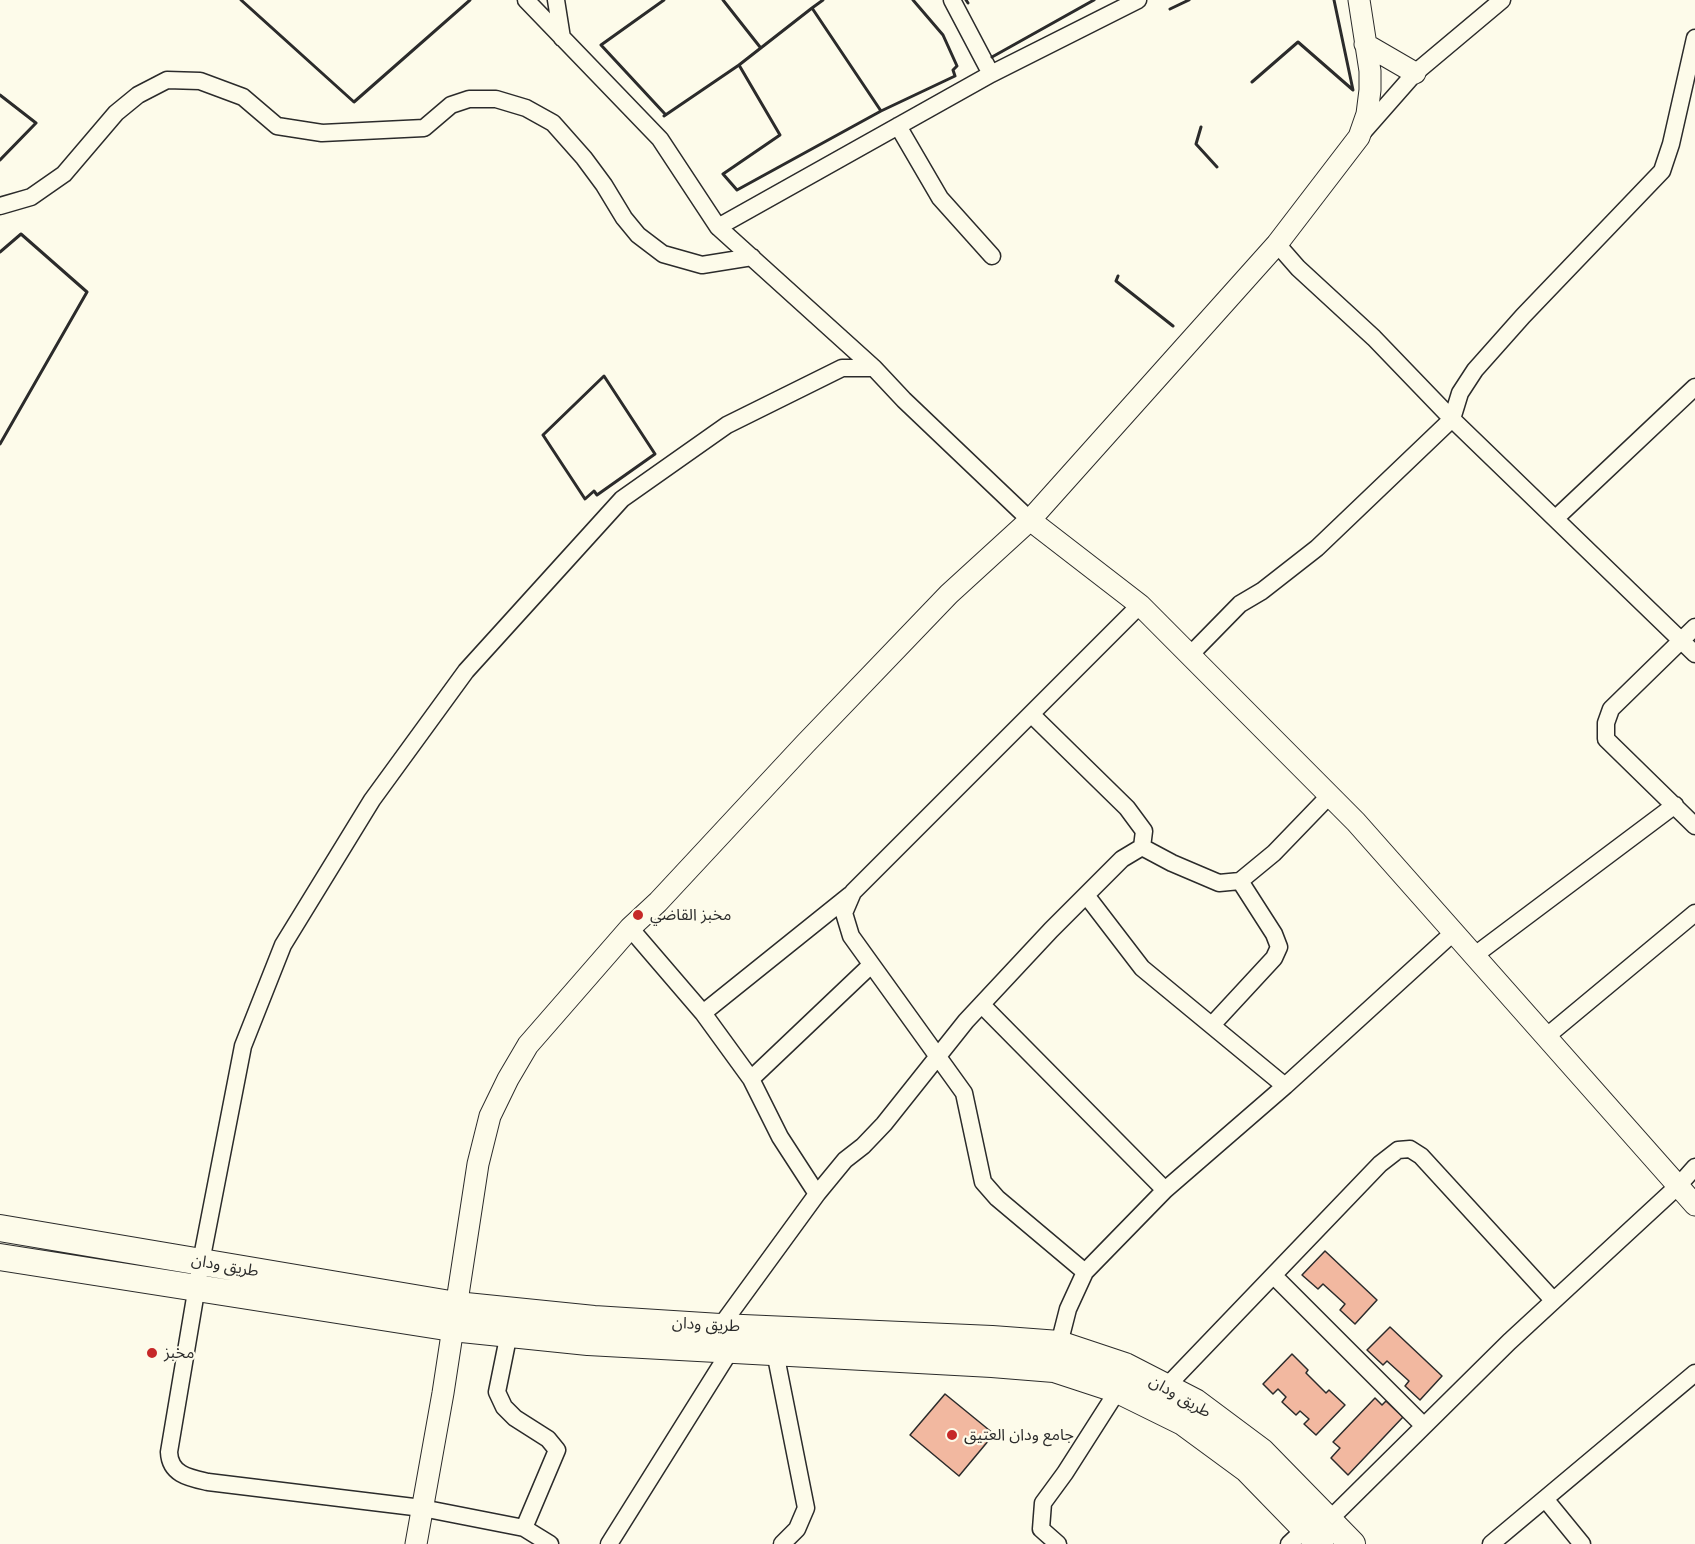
<!DOCTYPE html>
<html>
<head>
<meta charset="utf-8">
<style>
	body { margin:0 }
	canvas { display:block; background:#fdfbea }
</style>
</head>
<body>
<canvas width="1695" height="1544"></canvas>
<script>
const context = document.querySelector('canvas').getContext('2d');
context.lineJoin = 'round';
function fillPath(path, color) {
  context.fillStyle = color;
  context.fill(path, 'evenodd');
}
function stroke(path, color, width, dash) {
  context.strokeStyle = color;
  context.lineWidth = width;
  context.lineCap = dash ? 'butt' : 'round';
  context.setLineDash(dash || []);
  context.stroke(path);
}
function drawText(font, color, halo, rows, align = 'center') {
  context.font = font + ' "Open Sans","Noto Sans Arabic",sans-serif';
  context.lineWidth = 4.5;
  context.setLineDash([]);
  context.textBaseline = 'middle';
  context.strokeStyle = halo;
  context.fillStyle = color;
  for (const [text, x, y, turn = 0] of rows) {
    context.save();
    context.translate(x, y);
    context.rotate((+turn || 0) * Math.PI / 180);
    context.textAlign = isNaN(turn) ? turn : align;
    if (halo) context.strokeText(text, 0, 0);
    context.fillText(text, 0, 0);
    context.restore();
  }
}
const building = new Path2D(`
	M1325,1251L1377,1300L1355,1324L1340,1310L1345,1304L1323,1284L1318,1289L1302,1275Z
	M1390,1327L1442,1376L1420,1400L1405,1386L1409,1381L1387,1361L1383,1365L1367,1350Z
	M1292,1354L1308,1370L1306,1373L1326,1393L1329,1390L1345,1405L1316,1435L1304,1424L1309,1419L1300,1411L1296,1415L1282,1402L1286,1397L1278,1389L1273,1394L1263,1384Z
	M945,1394L994,1434L959,1476L910,1435Z
	M1375,1398L1382,1405L1386,1401L1403,1417L1348,1475L1331,1458L1340,1448L1333,1442Z`);
fillPath(building, '#f2b8a0');
stroke(building, '#2b2b2b', 1.5);
const minor = new Path2D(`
	M526,0L660,139L718,227L874,368L904,400L1030,520
	M556,0L562,38
	M952,0L991,74
	M898,126L940,198L992,256
	M1364,131L1415,73L1502,0
	M0,206L31,197L64,174L116,113L138,95L167,80L200,81L243,97L277,126L322,133L424,128L451,105L469,99H496L526,108L553,123L584,158L604,185L624,218L638,235L663,254L702,265L752,257
	M718,227L991,74L1138,0
	M1277,244L1298,268L1374,338L1452,419L1695,654
	M1556,518L1695,387
	M1695,627L1611,709L1606,723V739L1695,826
	M1190,655L1240,604L1262,591L1317,548L1452,419L1460,393L1475,370L1523,316L1662,171L1671,144L1695,38
	M1031,714L1127,808L1144,831L1142,847
	M1086,895L1142,968L1285,1086
	M630,928L703,1013L751,1079L780,1137L817,1194
	M1475,955L1675,805
	M982,1005L1165,1190
	M703,1013L850,895
	M1212,1025L1274,958L1279,947L1274,934L1240,881
	M1547,1036L1695,913
	M751,1079L871,965
	M1085,1272L997,1198L983,1182L964,1093L851,936L844,913L853,892L1140,605
	M1274,1276L1424,1426
	M720,1327L817,1194L845,1160L863,1146L884,1124L966,1021L1051,930L1122,859L1142,847L1172,863L1219,883L1240,881L1274,853L1329,796
	M509,1333L497,1392L504,1407L515,1418L548,1439L557,1450L524,1528
	M775,1352L806,1508L797,1529L782,1544
	M1057,1352L1068,1309L1085,1272L1165,1190L1285,1086L1454,932
	M1167,1386L1380,1164L1398,1150L1410,1149L1421,1156L1553,1300
	M1546,1500L1582,1544
	M1330,1519L1509,1342L1679,1185L1695,1167
	M550,1544L524,1528L422,1508L208,1482C190,1478 170,1475 169,1452L201,1262L243,1046L283,945L372,800L466,671L622,499L727,425L842,368H874
	M609,1544L730,1351
	M1058,1544L1041,1529L1043,1503L1065,1473L1118,1390
	M1289,1544L1306,1528
	M1491,1544L1695,1373`);
const tertiary = new Path2D(`
	M1365,44L1415,73
	M1030,520L1140,605L1356,822L1695,1205
	M416,1544L443,1393L478,1164L490,1116L508,1079L528,1045L630,928L658,902L805,744L949,594L1030,520L1277,244L1359,137L1367,114L1370,90V71L1359,0`);
const primary = new Path2D(`
	M0,1228L456,1305L594,1319L720,1327L992,1339L1059,1344L1125,1366L1195,1402L1262,1452L1352,1544
	M0,1257L452,1328L588,1342L992,1364L1054,1369L1118,1390L1183,1422L1247,1469L1320,1544`);
stroke(minor, '#2b2b2b', 19);
stroke(tertiary, '#2b2b2b', 23);
stroke(primary, '#2b2b2b', 28);
stroke(minor, '#fdfbea', 16);
stroke(tertiary, '#fdfbea', 21);
stroke(primary, '#fdfbea', 26);
stroke(new Path2D(`
	M241,0L354,102L470,0
	M664,0L601,45L665,114
	M723,0L760,47
	M966,0L968,3
	M812,8L881,111L737,190L723,174L780,135L739,65Z
	M812,8L823,0
	M1170,9L1189,0
	M992,57L1094,0
	M1252,82L1298,42L1353,90L1334,0
	M0,95L36,123L0,160
	M881,111L955,76L953,70L957,66L943,35L913,0
	M664,116L739,65
	M1201,127L1196,144L1217,167
	M0,252L21,234L87,292L0,444
	M1118,276L1116,281L1173,326
	M604,376L655,454L597,495L594,491L585,499L543,435Z`), '#2b2b2b', 3);
for (const [x, y, r, color] of [
	[638,915,6,"#c62828"],
	[152,1353,6,"#c62828"],
	[952,1435,6,"#c62828"]
]) {
  const dot = new Path2D();
  dot.arc(x, y, r, 0, 2 * Math.PI);
  context.fillStyle = color;
  context.fill(dot);
  stroke(dot, '#fdfbea', 2);
}
drawText('16px', '#2b2b2b', '#fdfbea', [
	["مخبز القاضي",650,915],
	["مخبز",164,1353],
	["جامع ودان العتيق",964,1435]
], 'left');
drawText('16px', '#2b2b2b', '#fdfbea', [
	["طريق ودان",225,1266,10],
	["طريق ودان",706,1325,3],
	["طريق ودان",1180,1397,30]
]);
</script>
</body>
</html>
